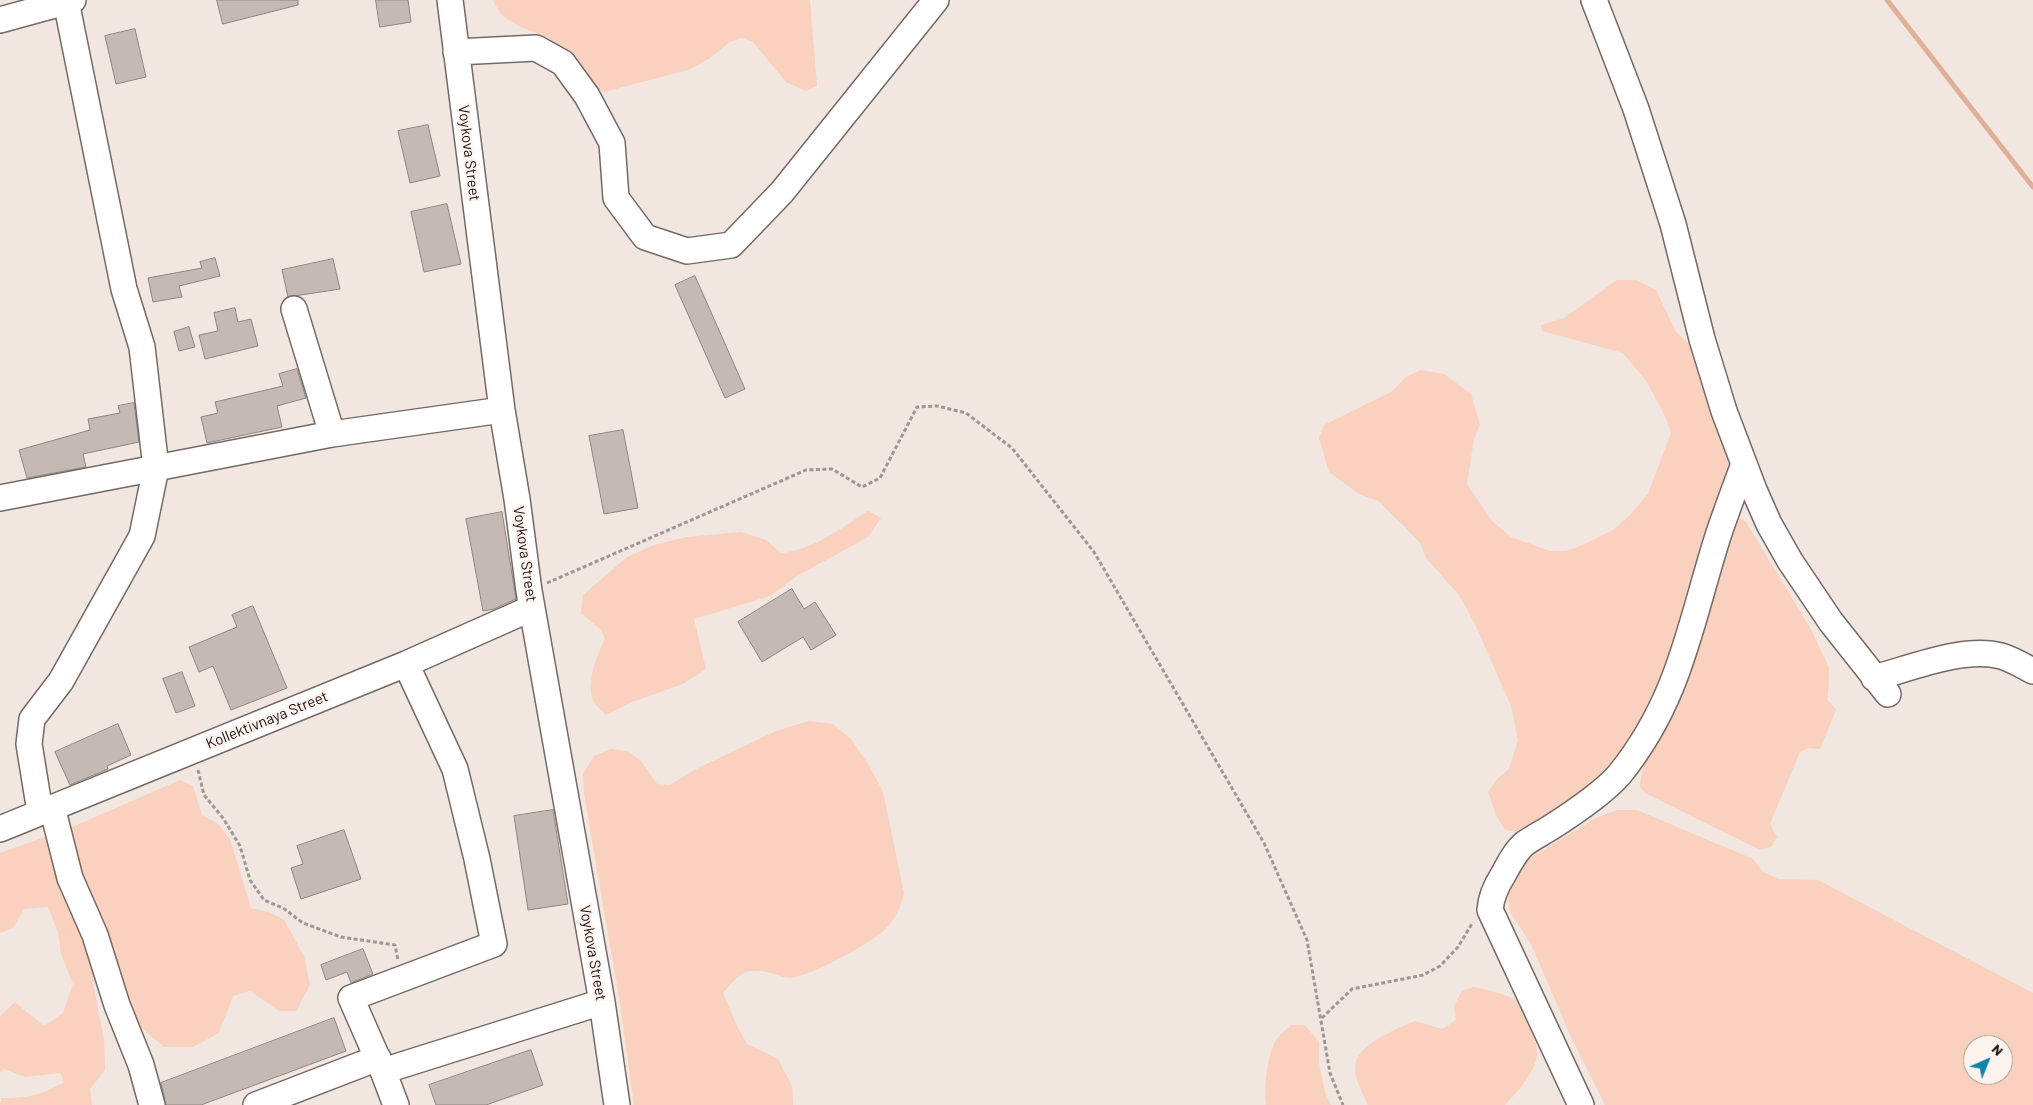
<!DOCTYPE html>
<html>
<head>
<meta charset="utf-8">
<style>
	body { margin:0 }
	#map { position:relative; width:2033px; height:1105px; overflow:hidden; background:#f1e6e0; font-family:Barlow,sans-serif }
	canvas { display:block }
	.north { position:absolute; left:1963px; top:1035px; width:50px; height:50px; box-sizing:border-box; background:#fff3ed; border:1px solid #a19994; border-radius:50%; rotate:44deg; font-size:14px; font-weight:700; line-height:20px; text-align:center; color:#15110f }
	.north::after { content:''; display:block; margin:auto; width:18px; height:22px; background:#0d84a9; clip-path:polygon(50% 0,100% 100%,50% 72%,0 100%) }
</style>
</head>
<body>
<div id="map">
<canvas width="2033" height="1105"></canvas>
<div class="north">N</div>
</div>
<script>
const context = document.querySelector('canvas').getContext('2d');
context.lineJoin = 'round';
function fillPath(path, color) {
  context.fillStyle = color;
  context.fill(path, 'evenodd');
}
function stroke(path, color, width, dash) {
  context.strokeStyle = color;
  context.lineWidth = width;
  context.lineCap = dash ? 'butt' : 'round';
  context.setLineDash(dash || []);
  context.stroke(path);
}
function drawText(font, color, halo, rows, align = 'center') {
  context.font = font + ' Barlow,sans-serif';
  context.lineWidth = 4.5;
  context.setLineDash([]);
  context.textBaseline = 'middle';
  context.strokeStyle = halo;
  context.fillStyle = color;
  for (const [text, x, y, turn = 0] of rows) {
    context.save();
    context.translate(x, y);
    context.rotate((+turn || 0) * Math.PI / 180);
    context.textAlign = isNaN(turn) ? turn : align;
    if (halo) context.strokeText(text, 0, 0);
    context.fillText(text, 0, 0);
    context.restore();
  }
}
fillPath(new Path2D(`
	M493,0H810L817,86L806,91L786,82L753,42L741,38L730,42L709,59L688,70L604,92C579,81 576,58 555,43C532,26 505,30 493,0Z
	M1617,280H1636L1656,290L1676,332L1692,347L1717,422L1730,467L1666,689L1606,780L1536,823L1516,831L1505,830L1496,815L1488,792L1497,779L1509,769L1518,740L1511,706L1475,624L1459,595L1426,558L1420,543L1405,527L1378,501L1359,494L1329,472L1319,438L1324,425L1391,392L1406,377L1421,370L1444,374L1471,394L1480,425L1474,439L1467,484L1492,521L1511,537L1550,551H1566L1585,544L1613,530L1630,515L1648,494L1671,433L1666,418L1647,382L1623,353L1542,331L1541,325L1564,318Z
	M868,511L881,518L868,537L797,576L770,596L694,619L706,669L683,684L632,702L606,715C603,712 598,708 595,704C584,687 597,655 605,639L601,630L581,613L583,595L627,557L654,545L687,537L741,532L766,540L781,553C814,550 841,528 868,511Z
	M1738,517L1746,522L1810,628L1829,667V685L1827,699L1836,710L1820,749L1808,748L1800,752L1770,824L1777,837L1771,847L1760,850L1645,793L1640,787L1641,777L1644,766L1679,698L1725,541Z
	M809,721L833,724L851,739L870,767L883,792L904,893C901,908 894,922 882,932C867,945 809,977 790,978C784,978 777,975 771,973C745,967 740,973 723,993L737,1026L747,1044L778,1059L792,1086L793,1105H634L620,1003L584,794L583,774L594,756L611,749L627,751L642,762L657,784L670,785L698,768L776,731Z
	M180,780L193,786L202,815L217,823L230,839L251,908L269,912L284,920L304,956L310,985L296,1011H279L250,991L233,996L219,1033L193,1047H164L137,1024L123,979L112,956L91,963L95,993L104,1040L105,1070L90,1089L92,1105H0L1,1098C27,1098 41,1096 64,1082L60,1073L25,1077L4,1069L0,1072V1016L15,1002L44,1026L63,1013L73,984L61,954L58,932L48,907L24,909L13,928L0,933V853L70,828Z
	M1617,810H1637L1753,859L1763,872L1779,879L1818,880L2033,993V1105H1605L1571,1037L1531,944L1510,912L1508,894L1520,868L1533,856L1596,818ZM1973,1045H2003V1075H1973Z
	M1473,987C1484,989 1512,995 1520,1003C1527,1011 1537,1043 1537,1054C1536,1072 1517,1092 1505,1105H1368C1363,1093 1355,1080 1355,1068C1354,1045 1399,1028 1415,1021L1442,1029L1456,1020L1454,1006L1462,991Z
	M1291,1025H1305L1319,1042V1063L1325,1092L1331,1105H1266C1264,1088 1267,1053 1277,1039C1280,1034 1287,1029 1291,1025Z`), '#f9d1be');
stroke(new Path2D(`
	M1887,0L2033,187`), '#e0af97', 5);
const building = new Path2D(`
	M217,0H298V5L223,24Z
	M376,0H408L411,22L380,27Z
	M135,29L146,77L116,84L105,36Z
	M428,125L440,176L410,183L398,131Z
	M447,204L461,264L424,272L411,212Z
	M215,258L220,276L179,286L182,297L153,302L148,278L202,268L200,262Z
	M333,259L340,289L288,297L282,270Z
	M695,276L745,389L725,398L675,285Z
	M235,308L238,322L251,319L258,346L205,359L199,335L218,331L214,313Z
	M189,327L195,347L179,351L174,332Z
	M297,369L306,398L277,406L282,427L207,443L201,417L218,413L215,402L283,386L279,374Z
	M134,403L139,442L83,454L86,467L27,478L19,450L90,430L88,419L120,413L118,406Z
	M623,430L638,508L604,514L589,436Z
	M502,512L516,599L494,609L483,611L466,519Z
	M792,589L804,609L815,602L836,635L811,650L803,637L762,662L738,622Z
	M253,606L287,688L231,710L213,666L199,672L189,647L237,627L232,615Z
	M182,672L195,706L176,713L163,679Z
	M118,724L131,755L107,766L108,769L70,785L55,752Z
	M553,810L568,904L528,910L514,816Z
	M344,830L361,879L301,899L291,868L303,864L297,846Z
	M363,949L373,974L351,983L347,972L326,980L321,965Z
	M334,1018L346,1051L201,1105H166L161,1083Z
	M531,1050L543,1085L486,1105H436L429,1085Z`);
fillPath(building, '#c4b9b4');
stroke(building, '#908580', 1);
const minor = new Path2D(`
	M450,0L502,410L517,499L529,591L602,1002L617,1105
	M1594,0L1636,109L1673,224L1702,339L1724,411L1754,490L1769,524L1790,561L1831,622L1888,694
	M0,20L73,0
	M456,52L536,48L563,63L587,96L612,143L616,198L645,237L687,251L731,245L782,192L936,0
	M294,309L332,434
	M0,498L332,434L502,410
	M1874,678C1911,668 1965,646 2001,656C2012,659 2023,666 2033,671
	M52,807L70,878L95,935L117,1005L141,1065L152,1105
	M40,812L29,744L32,719L61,681L142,536L156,468L142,347L124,289L66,1
	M0,829L406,664L532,608
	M383,1071L602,1002
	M256,1105L378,1058
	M396,1105L383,1071L351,998L494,944L477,859L455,769L406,664
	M1581,1105L1490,910C1491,897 1496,886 1503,875C1509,864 1515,852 1524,844C1532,838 1542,833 1550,828C1572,814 1602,794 1619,775C1680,700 1690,624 1718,536C1726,512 1735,488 1744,464`);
stroke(minor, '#746a65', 28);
stroke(new Path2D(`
	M547,583L806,470L832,469L862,487L880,478L917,407L937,406L966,413L1012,448L1094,552L1264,843L1307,940L1330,1073L1343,1105
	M198,770L204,795L223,818L240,846L250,880L264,900L283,908L303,923L341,937L395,945L398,960
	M1322,1018L1352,989L1423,975L1440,966L1458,947L1473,922`), '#a09793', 3, [4, 2.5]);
stroke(minor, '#fff', 25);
drawText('15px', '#15110f', '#fff3ed', [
	["Voykova Street",469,153,83],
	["Voykova Street",525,554,82],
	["Kollektivnaya Street",267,720,-22],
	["Voykova Street",593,953,80]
]);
</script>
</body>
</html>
